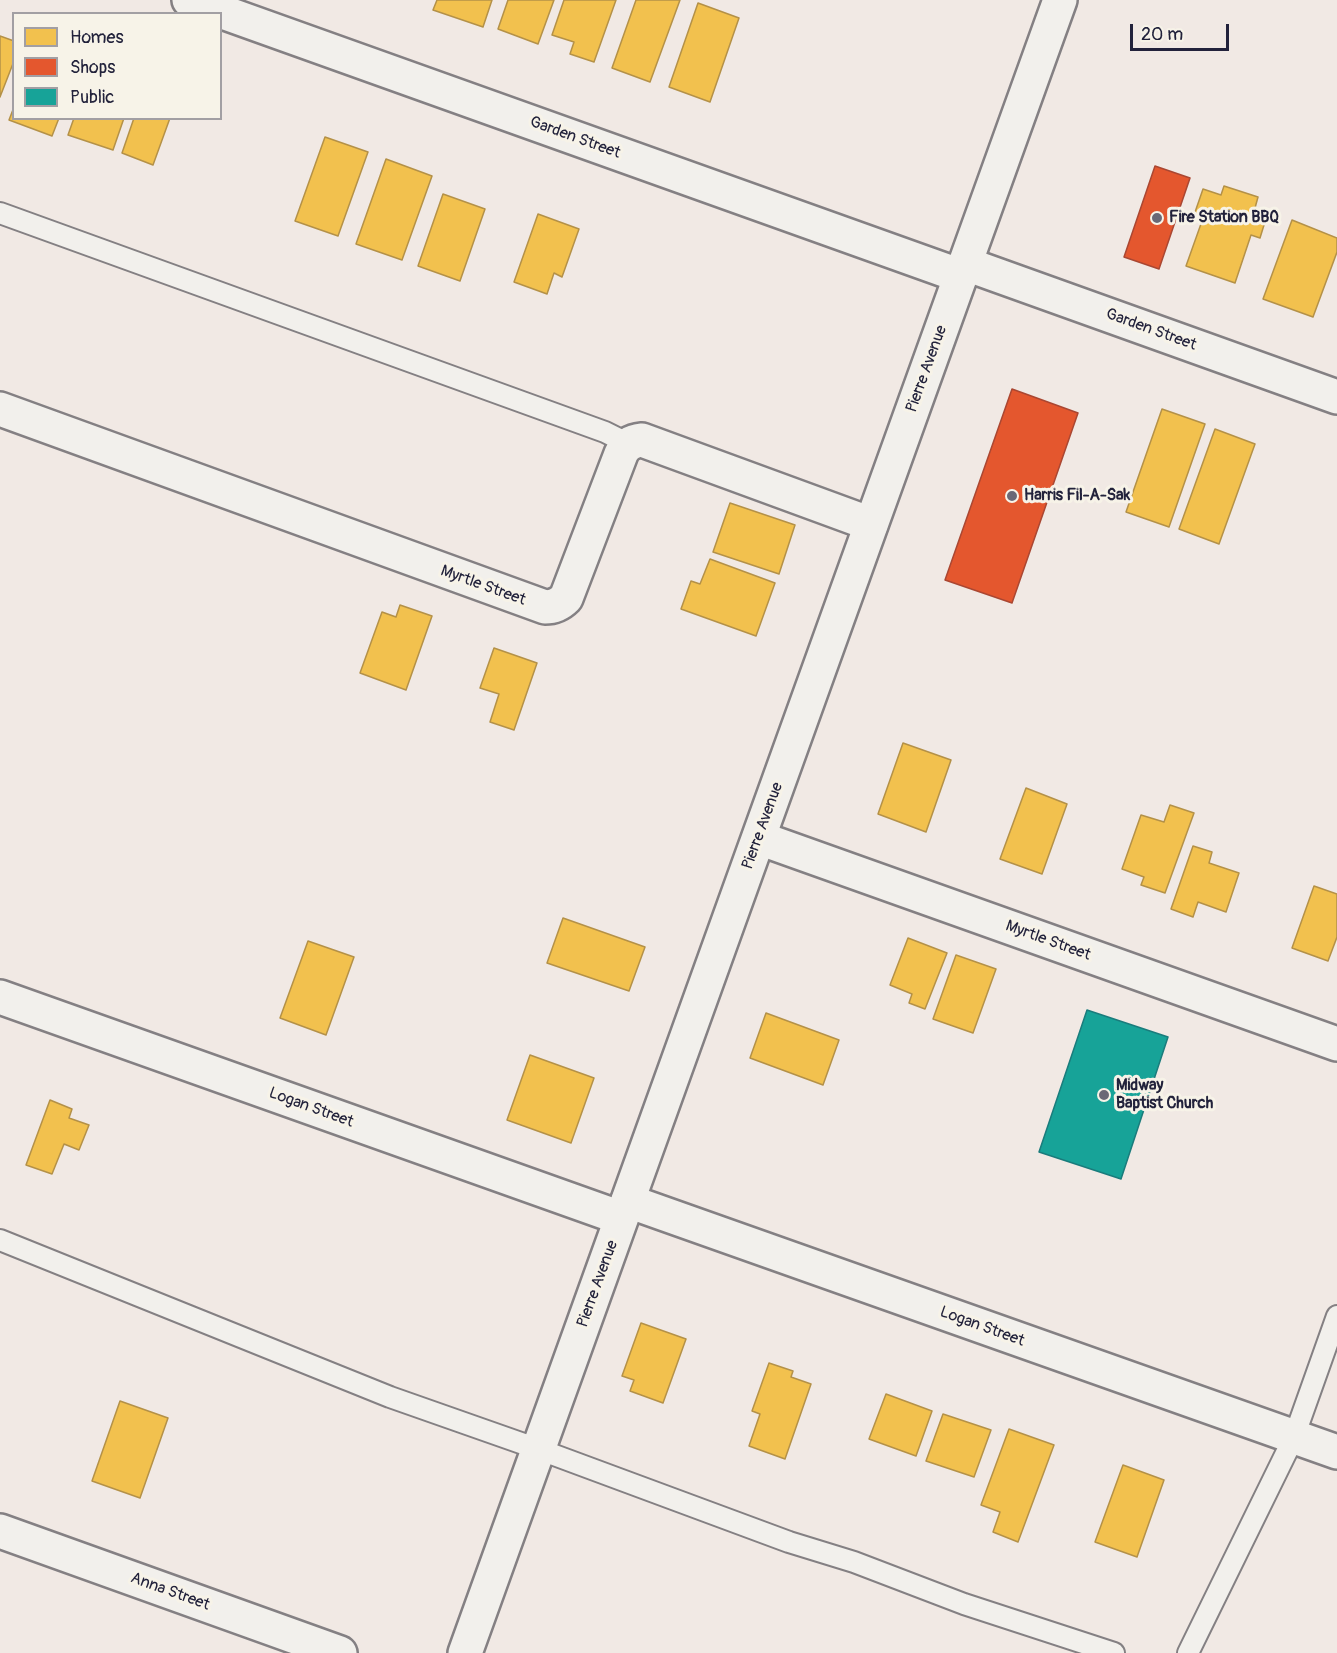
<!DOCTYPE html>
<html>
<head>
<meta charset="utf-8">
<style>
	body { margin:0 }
	#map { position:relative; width:1337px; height:1653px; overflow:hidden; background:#f1e9e4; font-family:Pangolin,sans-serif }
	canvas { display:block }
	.legend { position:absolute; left:12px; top:12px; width:210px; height:108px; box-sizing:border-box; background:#f7f3e8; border:2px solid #a29fa3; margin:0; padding:8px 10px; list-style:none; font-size:18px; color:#22223b }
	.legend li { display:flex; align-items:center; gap:12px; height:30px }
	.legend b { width:30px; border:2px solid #a29fa3 }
	.scale { position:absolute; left:1130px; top:24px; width:99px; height:27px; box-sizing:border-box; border:3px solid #22223b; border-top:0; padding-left:8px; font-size:18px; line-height:21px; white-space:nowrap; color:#22223b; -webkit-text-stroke:4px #f7f3e8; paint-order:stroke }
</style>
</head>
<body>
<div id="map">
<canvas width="1337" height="1653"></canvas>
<ul class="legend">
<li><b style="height:16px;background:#f2c14e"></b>Homes</li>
<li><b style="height:16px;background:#e4572e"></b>Shops</li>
<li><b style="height:16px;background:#17a398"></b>Public</li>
</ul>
<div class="scale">20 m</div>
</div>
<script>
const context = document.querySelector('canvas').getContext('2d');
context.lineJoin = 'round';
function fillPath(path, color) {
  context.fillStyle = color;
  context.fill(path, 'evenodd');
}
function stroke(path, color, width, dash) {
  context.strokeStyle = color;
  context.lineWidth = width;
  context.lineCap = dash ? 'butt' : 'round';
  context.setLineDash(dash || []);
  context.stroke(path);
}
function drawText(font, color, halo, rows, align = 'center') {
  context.font = font + ' Pangolin,sans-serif';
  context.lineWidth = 6;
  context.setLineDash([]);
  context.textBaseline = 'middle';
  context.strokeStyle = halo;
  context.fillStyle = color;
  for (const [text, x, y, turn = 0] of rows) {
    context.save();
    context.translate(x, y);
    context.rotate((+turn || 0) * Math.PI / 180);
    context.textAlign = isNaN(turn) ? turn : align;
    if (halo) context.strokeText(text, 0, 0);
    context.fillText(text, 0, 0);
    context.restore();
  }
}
const homes = new Path2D(`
	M437,0H492L483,27L433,10Z
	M508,0H554L538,44L498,29Z
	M564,0H616L594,62L570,54L574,42L552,35Z
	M636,0H680L650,82L612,68Z
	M698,3L739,18L710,102L669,87Z
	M0,36L14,41V61L0,97Z
	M14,107V118H59L52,136L9,120Z
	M74,118H124L113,150L68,135Z
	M134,118H170L153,165L122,153Z
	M325,137L368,152L338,236L295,221Z
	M386,159L432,176L402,260L356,244Z
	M1224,186L1258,197L1255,208L1268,212L1260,238L1251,235L1235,283L1186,266L1202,221L1193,218L1203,189L1221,195Z
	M443,194L485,209L460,281L418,266Z
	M538,214L579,229L562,277L554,273L547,294L514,282Z
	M1292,220L1337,238V252L1313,317L1263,299Z
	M1162,409L1205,424L1169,527L1126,512Z
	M1215,429L1255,444L1219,544L1179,529Z
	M730,503L795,525L779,574L713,552Z
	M710,559L775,583L756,636L681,609L691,581L700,584Z
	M400,605L432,616L406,690L360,673L382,612L396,617Z
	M494,648L537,663L514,730L490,722L499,694L480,688Z
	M903,743L951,760L926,832L878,814Z
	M1026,788L1067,804L1042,874L1000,859Z
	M1170,805L1194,813L1165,893L1141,885L1144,877L1122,869L1141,815L1164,822Z
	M1193,846L1212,852L1209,863L1239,873L1226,912L1198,902L1193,917L1171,909Z
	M1314,886L1337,894V937L1328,961L1292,948Z
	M563,918L645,947L629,991L547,963Z
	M908,938L947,953L925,1009L909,1003L912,994L890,985Z
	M308,941L354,957L326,1035L280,1018Z
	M956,955L996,969L973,1033L933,1019Z
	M766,1013L839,1040L823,1085L750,1058Z
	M530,1055L594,1078L571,1143L507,1120Z
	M50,1100L72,1109L69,1118L89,1125L79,1150L64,1144L52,1174L26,1165Z
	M641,1323L686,1339L663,1403L630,1391L634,1380L622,1376Z
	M769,1363L793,1371L791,1377L811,1384L785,1459L749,1446L760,1414L752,1411Z
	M886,1394L932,1411L916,1456L869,1439Z
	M120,1401L168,1418L140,1498L92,1481Z
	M943,1414L991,1430L974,1477L926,1461Z
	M1009,1429L1054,1445L1018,1542L993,1532L1000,1512L981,1505Z
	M1123,1465L1164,1480L1137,1557L1095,1542Z`);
fillPath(homes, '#f2c14e');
stroke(homes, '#b49148', 1.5);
const shops = new Path2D(`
	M1155,166L1190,178L1159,269L1124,257Z
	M1012,389L1078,413L1012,603L945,580Z`);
fillPath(shops, '#e4572e');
stroke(shops, '#aa4732', 1.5);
const public = new Path2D(`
	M1087,1010L1168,1037L1121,1179L1039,1152Z`);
fillPath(public, '#17a398');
stroke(public, '#1a7c7c', 1.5);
const lane = new Path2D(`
	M0,213L605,432L629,444
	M0,1240L390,1397L538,1449L789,1542L854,1562L964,1604L1114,1653
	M1188,1653L1294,1437L1337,1316`);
const street = new Path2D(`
	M189,0L961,276
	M966,264L1337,397
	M0,409L545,607C554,607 560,604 566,598L621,454C625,445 632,441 642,440L871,524
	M759,838L1337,1044
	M0,997L621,1218
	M628,1201L1337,1452
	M0,1531L340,1653`);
const secondary = new Path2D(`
	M465,1653L1060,0`);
stroke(lane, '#848083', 24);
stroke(street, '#848083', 38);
stroke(secondary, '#848083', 38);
stroke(lane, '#f2f0ec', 20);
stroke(street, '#f2f0ec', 33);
stroke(secondary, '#f2f0ec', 33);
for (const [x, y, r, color] of [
	[1157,218,6,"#6a6876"],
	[1012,496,6,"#6a6876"],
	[1104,1095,6,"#6a6876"]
]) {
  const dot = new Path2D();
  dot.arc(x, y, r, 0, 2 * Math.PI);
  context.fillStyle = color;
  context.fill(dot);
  stroke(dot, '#f7f3e8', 2);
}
drawText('16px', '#22223b', '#f7f3e8', [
	["Garden Street",575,138,20],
	["Garden Street",1151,330,20],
	["Pierre Avenue",927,369,-70],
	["Myrtle Street",483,586,20],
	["Pierre Avenue",763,826,-70],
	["Myrtle Street",1048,941,20],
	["Logan Street",311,1108,20],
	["Pierre Avenue",598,1284,-70],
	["Logan Street",982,1327,20],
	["Anna Street",170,1592,20]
]);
drawText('bold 16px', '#22223b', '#f7f3e8', [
	["Fire Station BBQ",1169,218],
	["Harris Fil-A-Sak",1024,496],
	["Midway",1116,1086],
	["Baptist Church",1116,1104]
], 'left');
</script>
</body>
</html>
